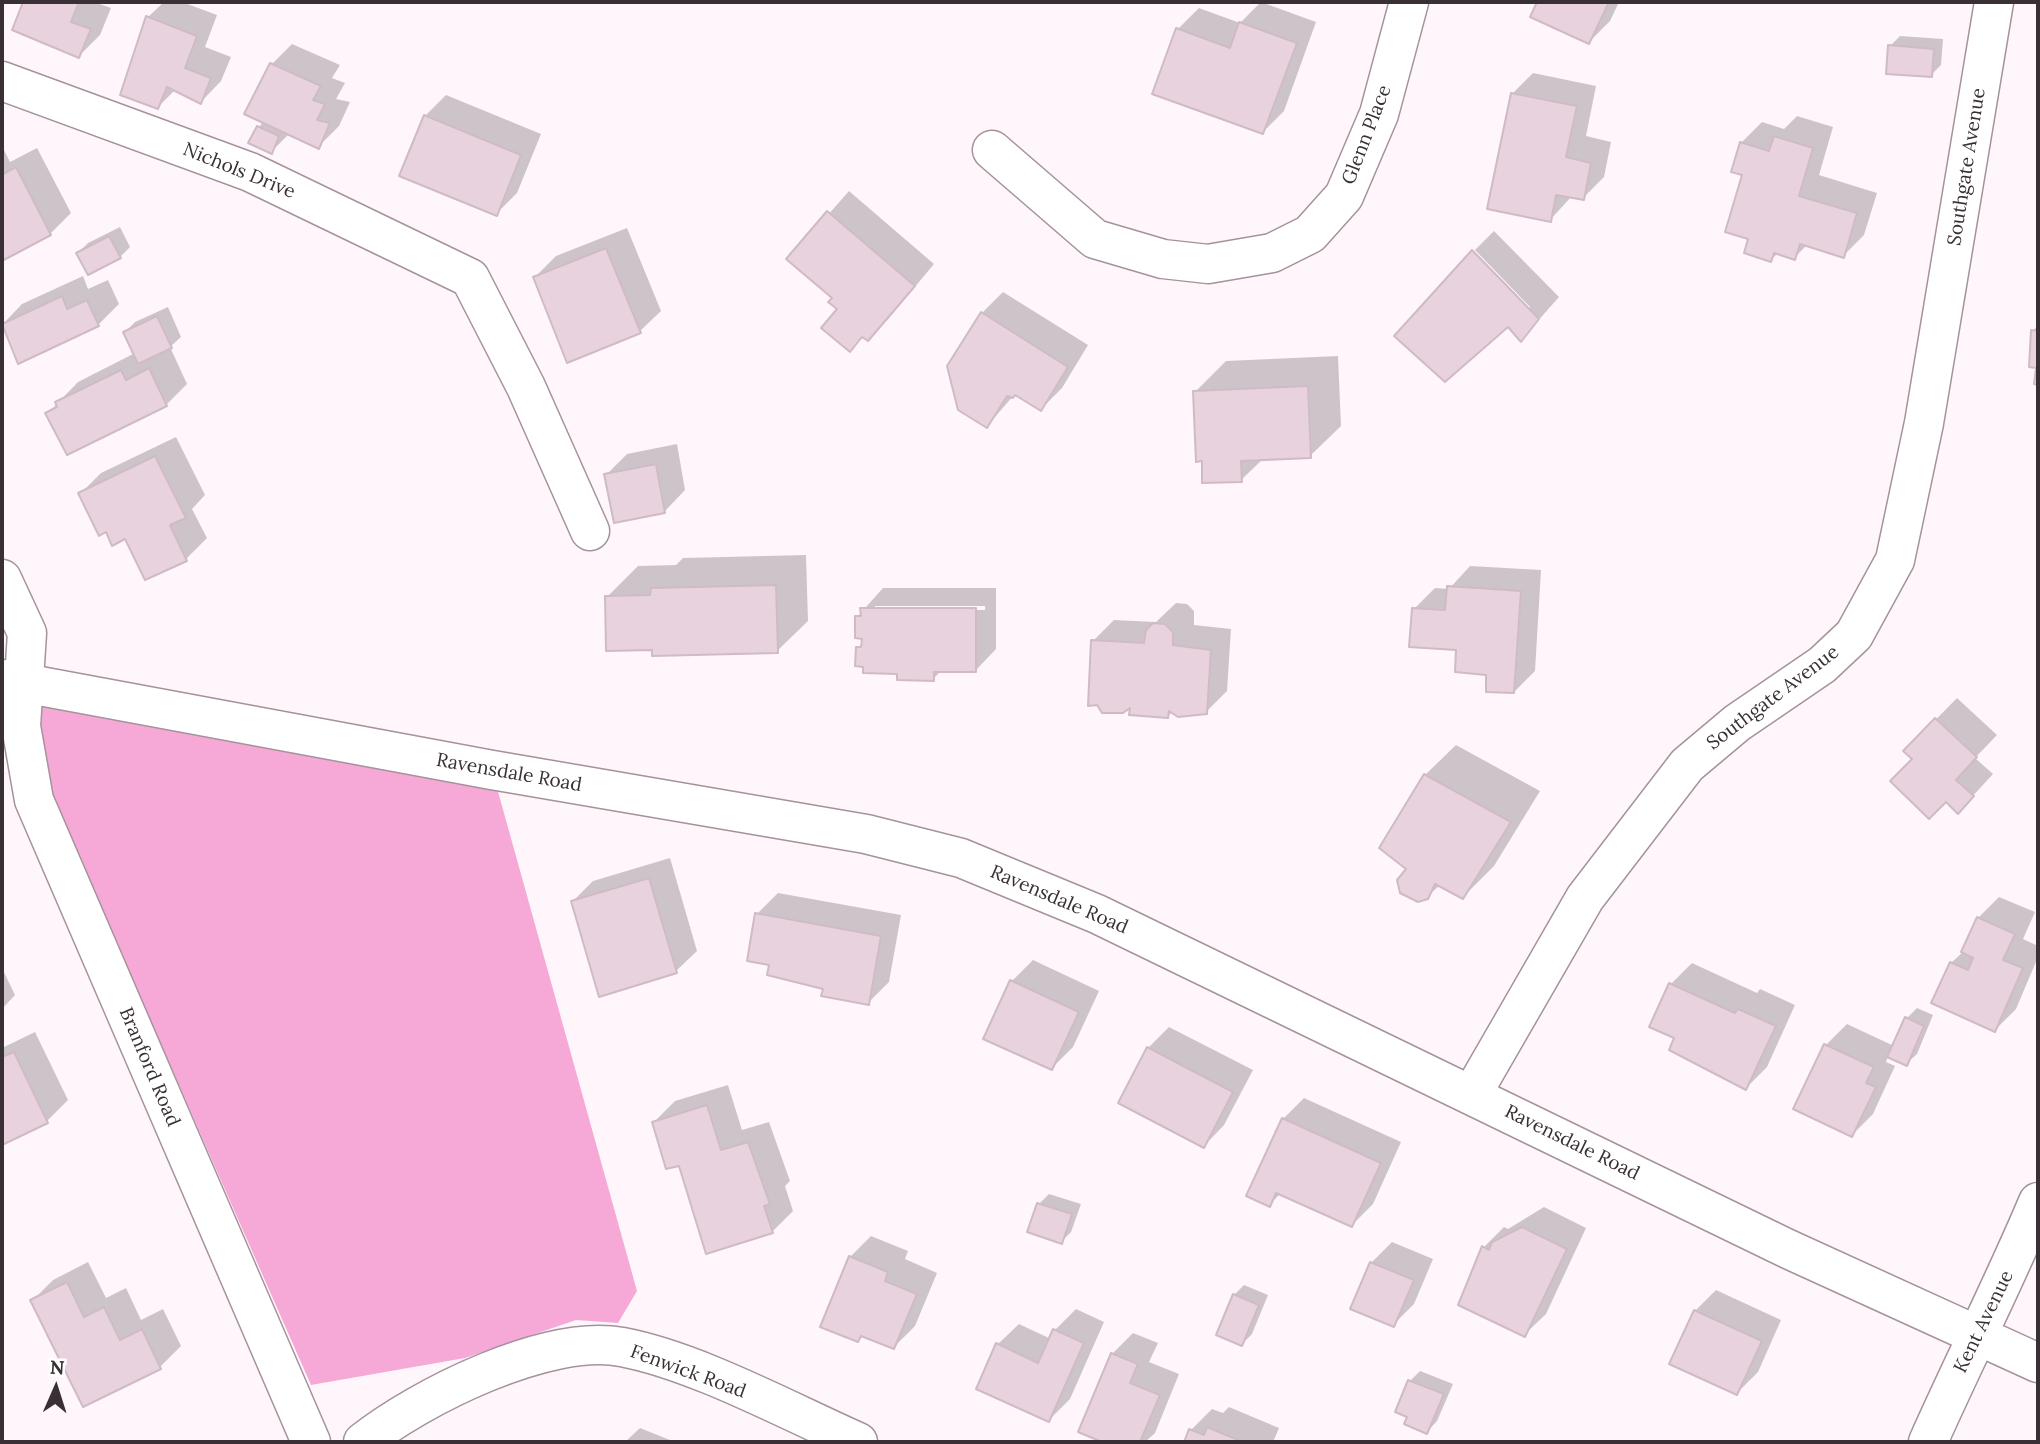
<!DOCTYPE html>
<html>
<head>
<meta charset="utf-8">
<style>
	body { margin:0 }
	#map { position:relative; width:2040px; height:1444px; overflow:hidden; background:#fff6fb; font-family:Lora,serif }
	canvas { display:block }
	.frame { position:absolute; inset:0; border:4px solid #383034; pointer-events:none }
	.north { position:absolute; left:21px; top:1353px; width:70px; height:70px; -webkit-text-stroke:5px #fff; paint-order:stroke; rotate:3deg; font-size:19px; font-weight:700; line-height:28px; text-align:center; color:#383034 }
	.north::after { content:''; display:block; margin:auto; width:24px; height:32px; background:#383034; clip-path:polygon(50% 0,100% 100%,50% 72%,0 100%) }
</style>
</head>
<body>
<div id="map">
<canvas width="2040" height="1444"></canvas>
<div class="frame"></div>
<div class="north">N</div>
</div>
<script>
const context = document.querySelector('canvas').getContext('2d');
context.lineJoin = 'round';
function fillPath(path, color) {
  context.fillStyle = color;
  context.fill(path, 'evenodd');
}
function stroke(path, color, width, dash) {
  context.strokeStyle = color;
  context.lineWidth = width;
  context.lineCap = dash ? 'butt' : 'round';
  context.setLineDash(dash || []);
  context.stroke(path);
}
function drawText(font, color, halo, rows, align = 'center') {
  context.font = font + ' Lora,serif';
  context.lineWidth = 6;
  context.setLineDash([]);
  context.textBaseline = 'middle';
  context.strokeStyle = halo;
  context.fillStyle = color;
  for (const [text, x, y, turn = 0] of rows) {
    context.save();
    context.translate(x, y);
    context.rotate((+turn || 0) * Math.PI / 180);
    context.textAlign = isNaN(turn) ? turn : align;
    if (halo) context.strokeText(text, 0, 0);
    context.fillText(text, 0, 0);
    context.restore();
  }
}
fillPath(new Path2D(`
	M22,683L492,770L637,1291L618,1323L576,1320L465,1358L311,1385L21,726Z`), '#f6a9d6');
fillPath(new Path2D(`
	M25,2H94L111,8L100,35L79,56L14,29Z
	M164,2H182L217,15L205,47L231,57L221,81L201,102L176,89L158,107L148,17Z
	M1261,2L1316,22L1284,111L1263,132L1178,29L1199,8L1240,23Z
	M1539,2H1619L1610,21L1589,42L1532,16Z
	M1900,36L1943,39L1941,65L1931,75L1890,46Z
	M292,44L340,65L332,78L345,83L336,99L350,102L339,126L318,147L290,133L271,152L259,127L264,121L271,65Z
	M1533,73L1596,86L1586,136L1611,142L1604,177L1583,198L1572,196L1550,220L1512,94Z
	M446,95L541,134L517,193L496,214L425,116Z
	M1797,116L1833,127L1819,175L1877,193L1864,235L1843,256L1807,245L1794,258L1778,253L1771,260L1750,238L1741,143L1762,122L1784,129Z
	M2,146L10,162L37,148L71,213L50,234L2,259Z
	M849,191L934,264L889,318L868,339L864,336L850,350L835,298L789,259Z
	M120,227L130,247L120,257L78,253L88,243Z
	M627,228L661,311L640,331L535,277L556,256Z
	M1494,231L1559,297L1521,340L1530,307L1475,250Z
	M83,276L88,289L108,280L119,304L98,325L19,362L2,325L22,304Z
	M1003,292L1088,345L1062,388L1041,409L1015,394L987,426L949,367L982,313Z
	M168,307L181,337L170,347L187,384L166,405L48,413L78,382L135,353L125,332L135,322Z
	M2038,325V383L2033,331Z
	M1338,356L1341,426L1310,456L1263,459L1241,480L1203,460L1195,392L1226,361Z
	M176,437L205,495L192,509L207,538L186,559L126,537L80,494L101,473Z
	M677,444L685,490L665,511L606,475L627,454Z
	M806,555L808,621L777,651L654,648L607,597L638,566L676,565L683,558Z
	M1470,566L1541,570L1535,671L1514,692L1414,609L1435,588L1449,589Z
	M883,588H996V649L976,670H942L933,679L899,672L858,648L864,642L857,617ZM875,606H985V610H875Z
	M1176,603L1187,604L1194,611V625L1231,629L1227,691L1206,712L1173,711L1168,716L1132,704L1093,641L1114,620L1156,622Z
	M1957,698L1997,735L1975,758L1993,774L1958,812L1905,751Z
	M1456,745L1540,791L1494,866L1463,897L1440,885L1427,897L1409,868L1425,775Z
	M670,858L697,951L676,971L572,902L593,881Z
	M778,893L901,915L889,982L868,1003L771,964L757,914Z
	M1999,897L2035,912L2023,939L2038,946V957L2016,1009L1995,1030L1951,963L1964,951L1978,918Z
	M1033,960L1099,991L1073,1047L1052,1068L1012,981Z
	M1692,963L1757,993L1760,989L1795,1005L1767,1067L1746,1088L1711,1072L1712,1067L1676,1037L1671,984Z
	M2,968L15,995L2,1009Z
	M1917,1008L1933,1015L1917,1054L1906,1064L1888,1056L1886,1062L1895,1066L1873,1114L1852,1135L1795,1108L1826,1045L1847,1024L1894,1046L1907,1018Z
	M1169,1027L1253,1070L1224,1125L1204,1146L1148,1048Z
	M35,1032L68,1100L47,1121L2,1143V1048Z
	M728,1085L742,1130L769,1122L790,1181L785,1186L793,1211L772,1232L680,1164L654,1122L675,1101Z
	M1304,1098L1401,1142L1373,1204L1352,1225L1281,1193L1269,1205L1283,1119Z
	M1049,1194L1081,1204L1071,1232L1061,1242L1039,1204Z
	M1544,1207L1586,1228L1546,1314L1525,1334L1484,1247L1504,1227L1508,1229Z
	M871,1236L908,1251L905,1259L937,1273L915,1326L894,1347L863,1335L858,1340L850,1257Z
	M1392,1242L1433,1259L1414,1304L1393,1325L1371,1263Z
	M88,1262L106,1298L126,1288L141,1320L163,1309L181,1346L160,1367L83,1405L32,1301L53,1280Z
	M1244,1285L1268,1295L1252,1334L1242,1344L1234,1295Z
	M1716,1290L1781,1320L1758,1372L1737,1393L1695,1311Z
	M1076,1309L1104,1322L1070,1399L1049,1420L998,1344L1019,1324L1051,1339L1055,1330Z
	M1133,1333L1158,1343L1149,1362L1179,1374L1155,1433L1145,1442H1107L1080,1431L1112,1354Z
	M1420,1371L1453,1384L1437,1421L1427,1432L1410,1381Z
	M1229,1407L1279,1428L1273,1442H1185L1191,1430L1212,1409L1223,1413Z
	M640,1428L675,1442H625Z`), '#0003');
const building = new Path2D(`
	M23,2H79L71,22L91,29L79,58L12,30Z
	M1537,2H1609L1589,44L1530,17Z
	M146,16L197,36L185,68L211,78L201,104L167,87L158,109L120,95Z
	M1239,22L1297,43L1263,134L1152,94L1176,28L1230,48Z
	M1888,45L1934,49L1932,77L1886,74Z
	M270,63L321,86L313,100L325,104L317,120L330,123L319,149L244,114Z
	M1511,93L1577,106L1566,157L1591,163L1584,200L1556,195L1551,222L1487,209Z
	M424,115L521,155L497,216L399,176Z
	M257,126L279,136L272,154L248,143Z
	M1774,136L1813,148L1799,196L1857,213L1844,258L1800,244L1795,260L1774,253L1771,262L1744,253L1748,239L1725,232L1742,175L1731,172L1740,142L1769,151Z
	M16,167L51,235L2,261V175Z
	M827,211L915,286L868,341L862,337L850,352L821,328L837,309L828,302L832,298L786,259Z
	M109,236L121,258L88,275L76,253Z
	M606,248L641,333L567,363L533,277Z
	M1472,250L1539,319L1521,342L1508,327L1445,382L1394,336Z
	M62,296L67,309L87,300L99,326L18,364L2,324Z
	M981,312L1068,367L1041,411L1015,395L1013,398L1007,396L987,428L958,410L947,366Z
	M157,316L172,348L138,364L123,332Z
	M2031,330L2038,331V385L2034,384L2036,368L2029,367Z
	M149,368L167,406L67,455L45,413L57,407L55,402L121,370L126,380Z
	M1308,386L1311,458L1241,461L1242,482L1202,483V461L1196,462L1193,391Z
	M155,456L186,518L170,525L187,561L145,580L125,539L112,546L106,532L99,536L78,493Z
	M656,464L665,513L614,523L604,474Z
	M776,585L778,653L652,656V650L606,651L605,596L650,595L651,588Z
	M1447,586L1521,591L1514,693L1486,692V675L1455,672L1456,650L1409,647L1412,608L1445,610Z
	M860,608H976V672H934V681L897,680V674L863,673V667L855,666L856,647H861L862,639L855,638V616H861Z
	M1153,623L1165,624L1173,632V645L1211,650L1207,714L1178,717L1169,711L1168,718L1129,715L1130,708L1123,713H1102L1097,705L1088,706L1091,640L1144,643L1146,630Z
	M1935,718L1977,757L1956,780L1974,796L1958,814L1946,802L1929,819L1890,781L1912,759L1903,751Z
	M1424,774L1511,822L1463,899L1435,884L1428,899L1418,902L1400,893L1397,880L1406,869L1379,848Z
	M649,878L677,973L599,997L571,901Z
	M755,913L881,936L869,1005L821,996L823,989L767,975L769,965L747,961Z
	M1977,917L2015,934L2003,960L2023,968L1995,1032L1931,1003L1950,962L1968,970L1973,958L1961,952Z
	M1010,980L1079,1012L1052,1070L983,1039Z
	M1669,983L1735,1013L1738,1009L1776,1026L1746,1090L1669,1050L1674,1038L1649,1027Z
	M1905,1017L1924,1026L1907,1066L1887,1057Z
	M1824,1044L1874,1067L1866,1083L1876,1087L1852,1137L1793,1109Z
	M1147,1047L1233,1092L1204,1148L1118,1103Z
	M14,1052L48,1123L2,1145V1057Z
	M707,1105L721,1150L748,1142L770,1204L764,1206L773,1233L706,1254L679,1166L666,1169L652,1122Z
	M1282,1118L1381,1163L1352,1227L1276,1193L1270,1207L1246,1196Z
	M1037,1203L1072,1214L1062,1244L1027,1232Z
	M1522,1227L1567,1249L1525,1337L1458,1305L1482,1246L1489,1250L1492,1242Z
	M849,1256L888,1272L885,1281L917,1294L894,1349L861,1336L858,1342L820,1327Z
	M1370,1262L1414,1280L1394,1327L1350,1309Z
	M67,1282L84,1317L104,1307L120,1340L142,1329L161,1369L83,1407L30,1300Z
	M1233,1294L1259,1305L1242,1346L1216,1335Z
	M1694,1310L1762,1341L1737,1395L1669,1364Z
	M1053,1329L1084,1343L1049,1422L976,1389L996,1343L1038,1363Z
	M1111,1353L1138,1364L1130,1383L1160,1395L1140,1442H1102L1078,1432Z
	M1408,1380L1444,1394L1427,1434L1404,1424L1407,1417L1395,1412Z
	M1207,1427L1243,1442H1184L1189,1429L1204,1435Z`);
fillPath(building, '#e7d2de');
stroke(building, '#cfbac5', 2);
const minor = new Path2D(`
	M2,81L250,172L470,278L526,387L590,531
	M992,150L1095,239L1163,259L1208,264L1272,253L1310,234L1344,196L1379,114L1409,2
	M2,579L27,633L21,726L34,800L311,1442
	M1472,1094L1585,898L1687,765L1737,723L1822,665L1854,635L1895,560L1924,423L1994,2
	M363,1442C420,1397 548,1333 622,1347C696,1361 788,1411 858,1442
	M1928,1442C1964,1361 2004,1283 2038,1202`);
const major = new Path2D(`
	M2,679L492,770L866,834L961,858L1097,914L1788,1249L2038,1363`);
stroke(minor, '#a5929c', 41);
stroke(major, '#a5929c', 41);
stroke(minor, '#fff', 38);
stroke(major, '#fff', 38);
drawText('19px', '#383034', '#fff', [
	["Glenn Place",1367,135,-69],
	["Southgate Avenue",1967,167,-81],
	["Nichols Drive",239,171,22],
	["Southgate Avenue",1773,698,-37],
	["Ravensdale Road",509,773,10],
	["Ravensdale Road",1059,900,23],
	["Branford Road",149,1067,67],
	["Ravensdale Road",1572,1143,26],
	["Kent Avenue",1984,1322,-64],
	["Fenwick Road",688,1372,20]
]);
</script>
</body>
</html>
